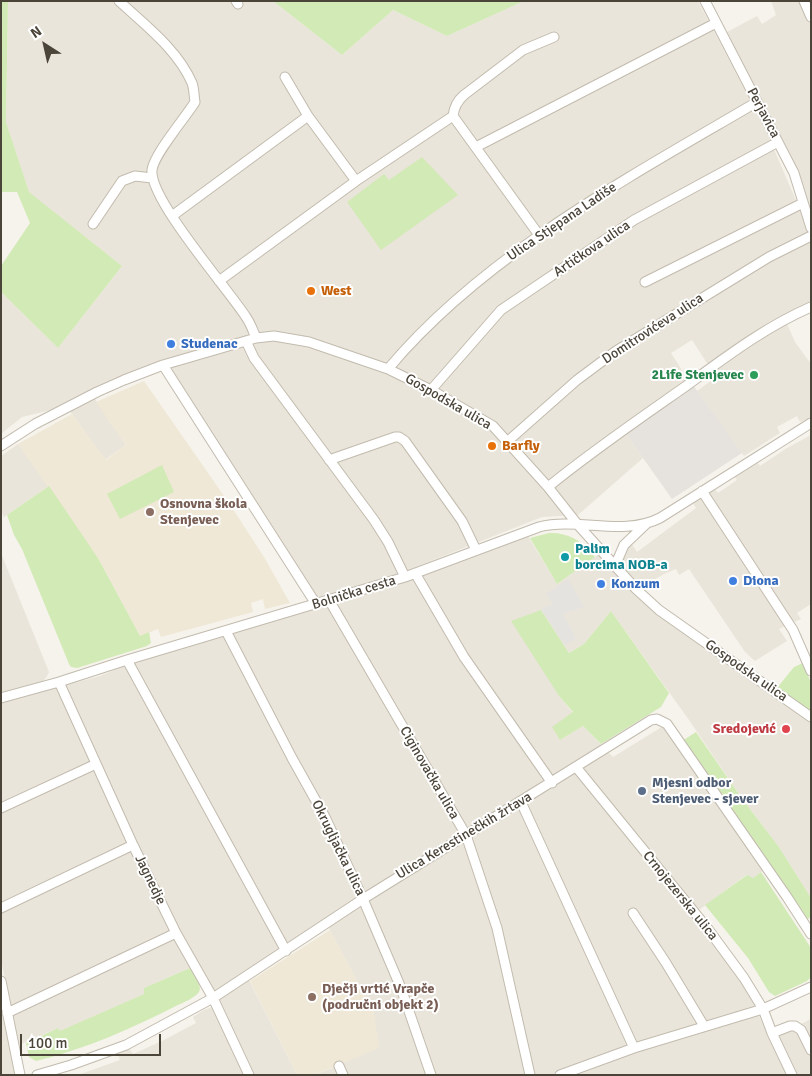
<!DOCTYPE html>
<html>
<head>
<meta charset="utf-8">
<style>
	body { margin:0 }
	#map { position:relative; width:812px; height:1076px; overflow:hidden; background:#f6f3ec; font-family:Signika,sans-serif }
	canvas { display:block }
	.frame { position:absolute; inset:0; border:2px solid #4b4439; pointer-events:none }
	.north { position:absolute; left:20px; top:20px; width:50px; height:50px; -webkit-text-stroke:4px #fff; paint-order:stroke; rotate:325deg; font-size:14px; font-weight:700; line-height:20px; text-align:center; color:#4b4439 }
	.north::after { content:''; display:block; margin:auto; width:18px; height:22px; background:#4b4439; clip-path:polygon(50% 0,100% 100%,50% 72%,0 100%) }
	.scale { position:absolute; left:20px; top:1034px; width:141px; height:22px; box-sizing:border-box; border:2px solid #4b4439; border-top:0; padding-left:6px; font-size:15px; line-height:18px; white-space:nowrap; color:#4b4439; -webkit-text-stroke:4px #fff; paint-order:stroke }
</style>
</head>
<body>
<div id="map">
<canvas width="812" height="1076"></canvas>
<div class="frame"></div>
<div class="north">N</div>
<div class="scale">100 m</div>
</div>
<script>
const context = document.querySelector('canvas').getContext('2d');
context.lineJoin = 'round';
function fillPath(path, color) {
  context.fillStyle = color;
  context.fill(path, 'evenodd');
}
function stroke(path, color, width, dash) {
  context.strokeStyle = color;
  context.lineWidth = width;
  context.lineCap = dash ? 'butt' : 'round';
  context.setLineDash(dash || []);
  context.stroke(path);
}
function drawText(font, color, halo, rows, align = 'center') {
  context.font = font + ' Signika,sans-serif';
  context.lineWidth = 4;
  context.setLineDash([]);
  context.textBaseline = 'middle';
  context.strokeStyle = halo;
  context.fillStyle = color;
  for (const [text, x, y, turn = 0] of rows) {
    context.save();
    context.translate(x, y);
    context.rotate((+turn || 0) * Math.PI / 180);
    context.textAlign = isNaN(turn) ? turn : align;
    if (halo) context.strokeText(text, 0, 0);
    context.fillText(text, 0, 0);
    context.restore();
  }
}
fillPath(new Path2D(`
	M8,1H273L342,55L393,10L447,36L524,1H698L764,126L804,219L811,248V303L784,317L795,342L811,364V418L800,422L797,416L777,427L780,433L744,456L697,391L716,377L692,340L671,353L687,378L621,427L643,458L578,515L542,517L408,570L318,600L314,597L164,360L89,390L126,445L105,460L64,403L51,410L22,417L1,434V292L58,348L122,266L29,193L6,122Z
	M771,1H811V209L801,178L790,154L725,33L757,16L762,24L776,15Z
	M811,435V604L797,613L801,619L779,629L787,641L755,661L745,652L689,569L679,575L676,569L664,574L649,583L642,590L624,568L622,559L624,552L631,543L637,552L696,508L692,502L714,488L718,493L737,480L733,475L756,460L760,466L787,448Z
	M18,444L49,486L4,517L1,511V456Z
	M528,536L557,584L599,554L629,589L654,610L811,721V898L779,847L743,800L689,720L611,611L584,644L569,653L541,610L559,696L573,713L560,740L583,726L613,757L665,725L764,870L753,878L746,875L691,916L733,969L752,999L768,1037L793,1028L811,1019V1075H314L332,1068L374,1013L325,921L246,974L297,1075H78L120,1060L117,1053L129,1048L133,1054L162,1041L196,1023L193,1017L204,1010L221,1004L199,964L144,988V994L60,1032L58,1028L19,1045L1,960V702L100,676L136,661L355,597Z
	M1,553L49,672L47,676L43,682L1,693Z
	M1,1010L5,1028L16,1075H1Z`), '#eae5da');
fillPath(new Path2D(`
	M693,385L742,453L672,499L626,434Z`), '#e6e2dd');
fillPath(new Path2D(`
	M144,381L231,506L264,557L290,603L265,609L263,599L251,603L253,612L161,637L158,629L140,636L98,558L18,444L72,414L106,460L126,445L96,402Z
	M330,930L374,1013L379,1048L314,1075H297L250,981Z`), '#efe8d6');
fillPath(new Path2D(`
	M1,1H8L6,122L29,192L122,266L58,348L1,292V266L30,223L17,192H1Z
	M273,1H524L447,36L393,10L342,55Z
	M422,157L458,195L381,250L347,202L384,174L389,180Z
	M162,465L174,492L120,519L107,494Z
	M49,486L98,558L140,636L149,632L151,643L147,646L77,668L71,667L69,664L22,549L14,535L7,515Z
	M549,533C566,532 580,540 592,552L591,553L595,557L557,584L530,538Z
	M541,610L569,653L584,644L611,611L669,693L661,707L601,744L583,726L560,740L552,727L573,712L559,696L511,621Z
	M803,663L811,683V711L777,688L794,667Z
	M696,732L743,800L779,847L811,898V917L806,920L682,741Z
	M761,872L811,948V977L807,981L775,996L769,992L748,958L705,905L747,875L753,878Z
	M190,968C193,974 203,986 199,992C195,998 182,1003 176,1006C131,1029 85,1049 36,1061L29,1057L26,1043L58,1028L60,1031L144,994V988Z`), '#d2eab5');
fillPath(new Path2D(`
	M568,579L584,607L563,614L576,638L565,645L541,609L553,604L546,594Z`), '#e5e3e0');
const minor = new Path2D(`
	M119,1C145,25 178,50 192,83C194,88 194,96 195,102C185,118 154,154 152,170C149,199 228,289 246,317C251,324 253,331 256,338
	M236,1L238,4
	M705,1L794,173L811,228
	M804,1L811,17
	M285,77L308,116L356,181
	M453,116C454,107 457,101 464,95L523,50L554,37
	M476,147L716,23
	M172,216L308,116
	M93,224L122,181L135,176L152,178
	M219,281L356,181L453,116L539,235
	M645,282L803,203
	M246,341L254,358L374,520L388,542L405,577
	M163,365L316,604
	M388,369C483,255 631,176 757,102
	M431,390L501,310L634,220L778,142
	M508,441L577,380L616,351L769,257L811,236
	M1,446L35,424L97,392L124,380L163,365L256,338L274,336L309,342L388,369L431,390L493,426L548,487L578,525L636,589L659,610L811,717
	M329,460L395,437H399L405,441L462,521L476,550
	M548,487C592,451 639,419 686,386C726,357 765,327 811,307
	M702,491L793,630L811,671
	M615,566L624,545L646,524
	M415,573L464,657L552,783
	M329,600L466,835L497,928L530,1075
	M226,631L292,758L325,817L363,899L401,988L431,1075
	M127,660L286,951
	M59,682L133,845L176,933L213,998L249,1075
	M1,698L59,682L127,660L405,577L539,527C578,517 623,537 660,518L811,423
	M576,767L708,929L744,978L763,1009L772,1033L792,1075
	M521,802L634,1048
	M1,808L96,764
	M1,908L133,845
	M633,913L666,963L704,1026
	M1,981L20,1075
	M7,1013L176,933
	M772,1033L790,1026H795L801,1030L811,1050
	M339,1066L343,1075
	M37,1075L71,1065L126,1045L213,998L363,899L651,720L657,719L667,724L787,897L811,934
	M560,1075L634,1048L763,1009L811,987`);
stroke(minor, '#c2bbae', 11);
stroke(minor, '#fff', 9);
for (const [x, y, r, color] of [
	[311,291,5,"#e8710a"],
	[171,344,5,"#3f7fe0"],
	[754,375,5,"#2e9e5b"],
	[492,446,5,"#e8710a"],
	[150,512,5,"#8d6e63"],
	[565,557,5,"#0f9aa8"],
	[733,581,5,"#3f7fe0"],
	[601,584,5,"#3f7fe0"],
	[786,729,5,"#e0444e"],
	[642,791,5,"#5c6f8a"],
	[312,997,5,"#8d6e63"]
]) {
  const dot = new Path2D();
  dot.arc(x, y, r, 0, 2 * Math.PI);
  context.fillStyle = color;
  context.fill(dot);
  stroke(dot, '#fff', 2);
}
drawText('14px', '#4b4439', '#fff', [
	["Perjavica",763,113,62],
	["Ulica Stjepana Ladiše",562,222,-34],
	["Artičkova ulica",592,249,-34],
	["Domitrovićeva ulica",653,329,-33],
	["Gospodska ulica",448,402,30],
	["Bolnička cesta",354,593,-17],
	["Gospodska ulica",746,671,35],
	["Ciginovačka ulica",429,773,60],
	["Ulica Kerestinečkih žrtava",464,836,-31],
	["Okrugljačka ulica",338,848,64],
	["Jagnedje",150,880,64],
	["Crnojezerska ulica",680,896,51]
]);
drawText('bold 14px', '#c56008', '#fff', [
	["West",321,291],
	["Barfly",502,446]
], 'left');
drawText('bold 14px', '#366cbe', '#fff', [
	["Studenac",181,344],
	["Diona",743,581],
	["Konzum",611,584]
], 'left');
drawText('bold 14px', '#27864d', '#fff', [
	["2Life Stenjevec",744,375]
], 'right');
drawText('bold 14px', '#785e54', '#fff', [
	["Osnovna škola",160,504],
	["Stenjevec",160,520],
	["Dječji vrtić Vrapče",322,989],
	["(područni objekt 2)",322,1005]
], 'left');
drawText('bold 14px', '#0d838f', '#fff', [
	["Palim",575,549],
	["borcima NOB-a",575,565]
], 'left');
drawText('bold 14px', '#be3a42', '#fff', [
	["Sredojević",776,729]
], 'right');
drawText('bold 14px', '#4e5e75', '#fff', [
	["Mjesni odbor",652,783],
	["Stenjevec - sjever",652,799]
], 'left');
</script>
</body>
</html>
